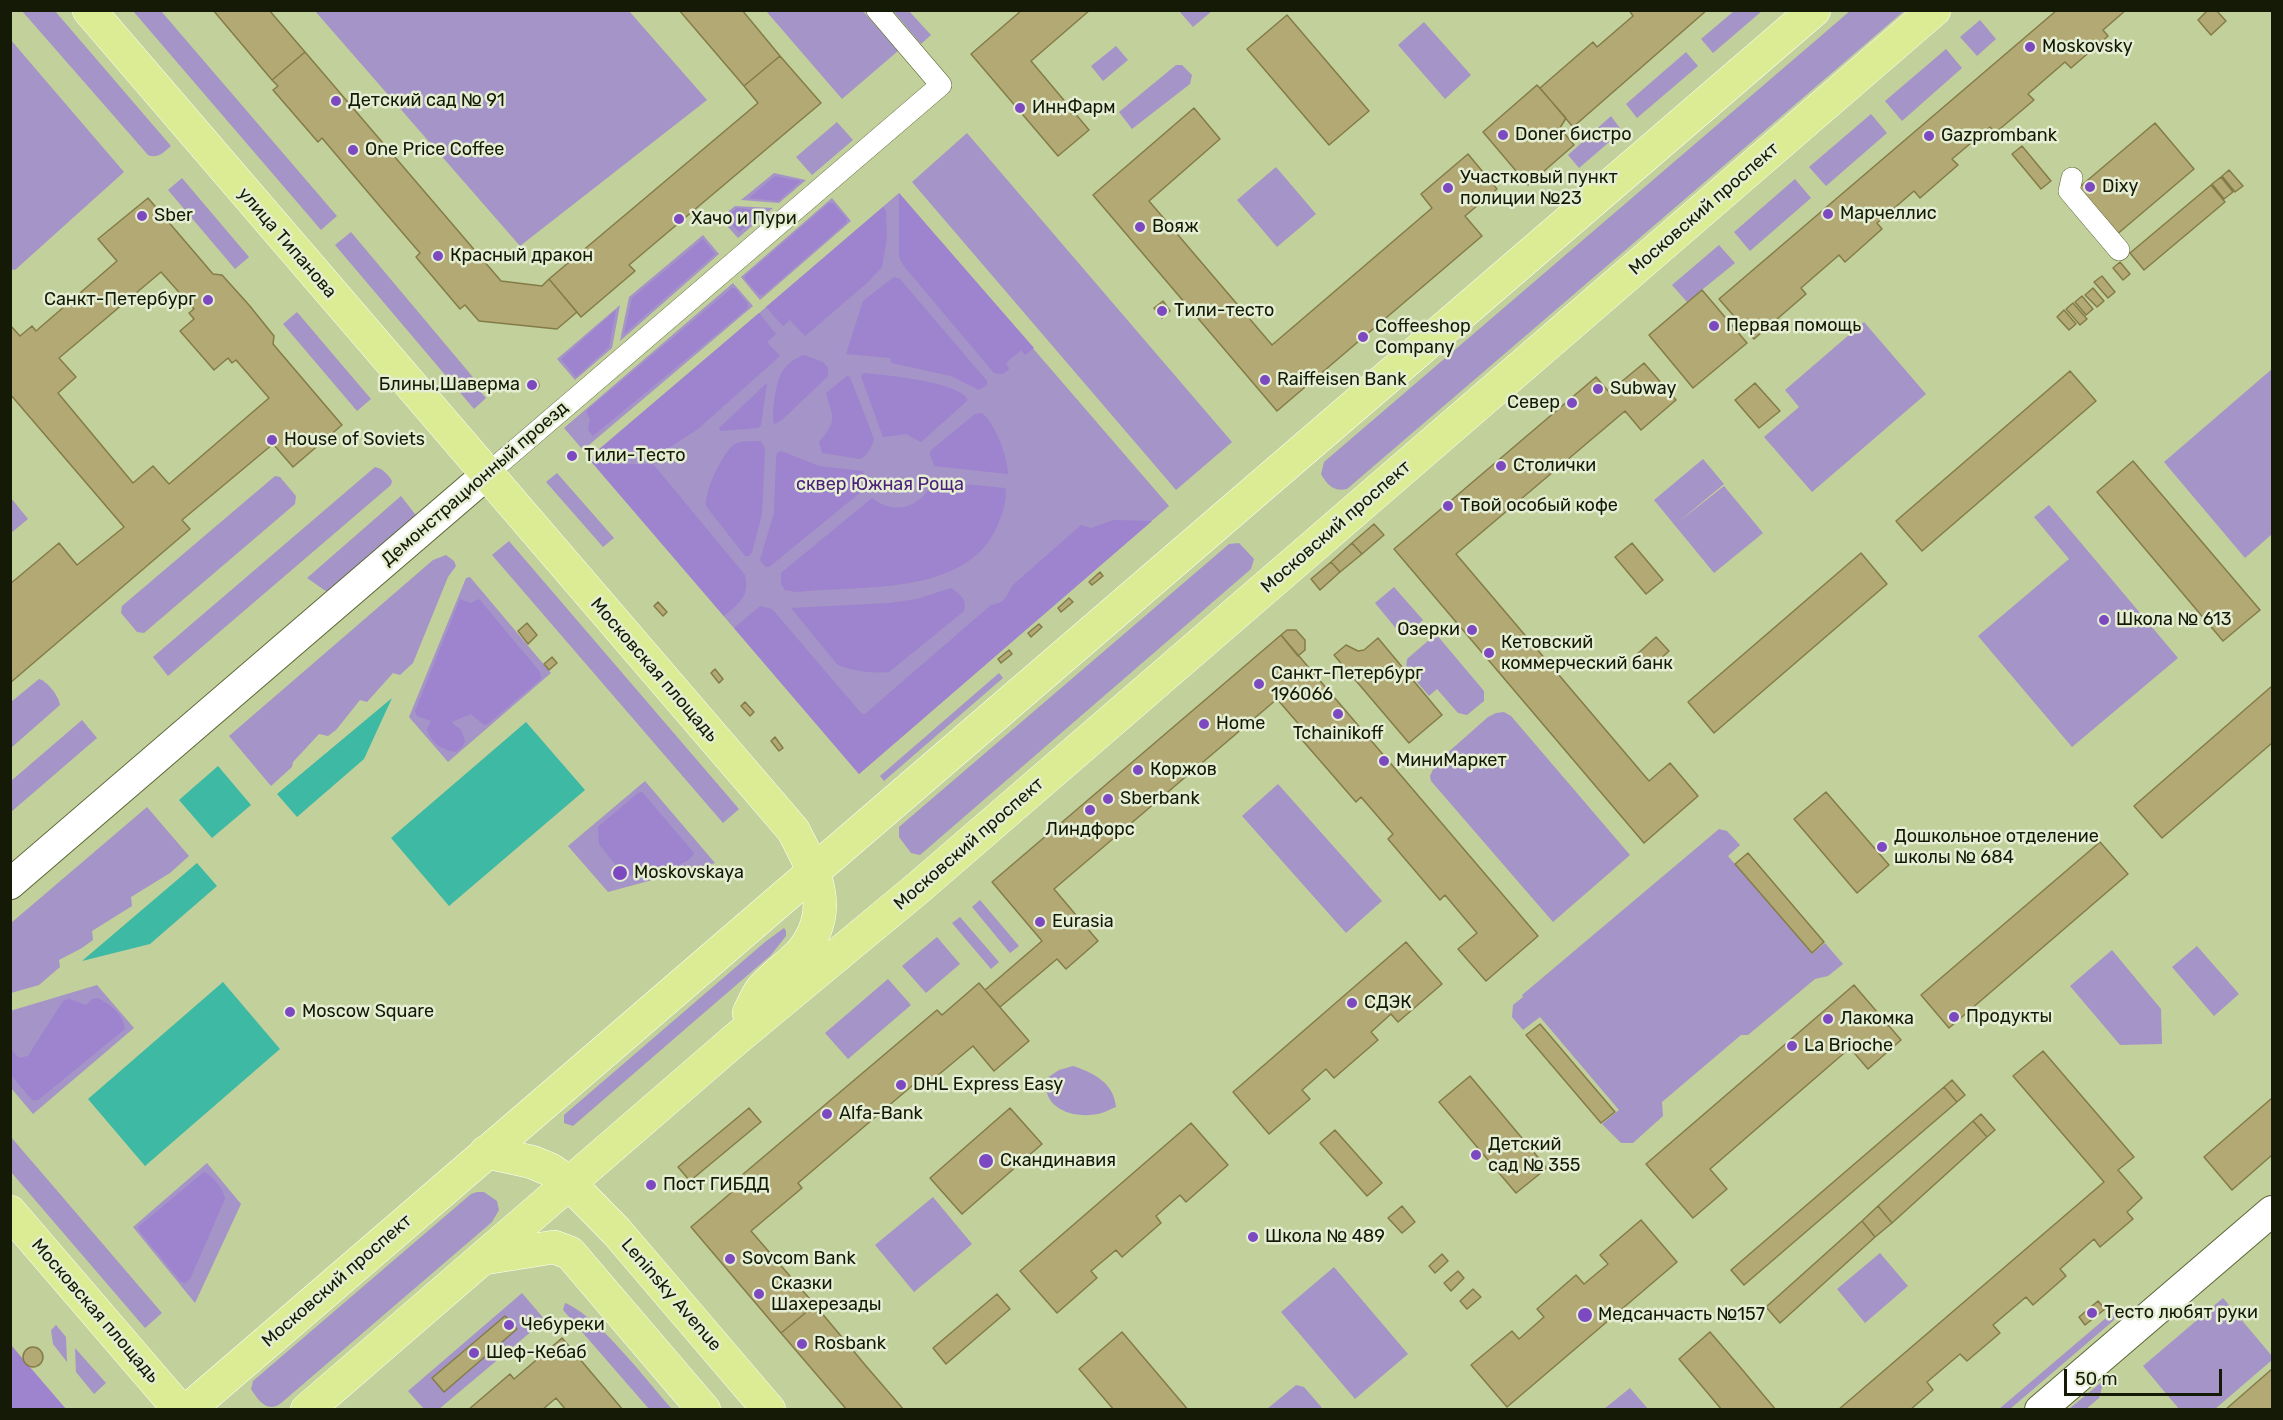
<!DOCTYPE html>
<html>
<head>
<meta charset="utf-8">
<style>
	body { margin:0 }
	#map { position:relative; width:2283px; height:1420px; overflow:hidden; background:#c2d09b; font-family:Rubik,sans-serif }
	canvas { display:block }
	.frame { position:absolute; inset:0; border:12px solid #151a06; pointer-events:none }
	.scale { position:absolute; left:2064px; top:1369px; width:158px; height:27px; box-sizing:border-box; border:3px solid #151a06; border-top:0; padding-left:8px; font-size:18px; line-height:21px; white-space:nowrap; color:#151a06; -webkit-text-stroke:4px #e5edd2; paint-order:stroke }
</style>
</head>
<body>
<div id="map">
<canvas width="2283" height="1420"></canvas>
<div class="frame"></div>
<div class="scale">50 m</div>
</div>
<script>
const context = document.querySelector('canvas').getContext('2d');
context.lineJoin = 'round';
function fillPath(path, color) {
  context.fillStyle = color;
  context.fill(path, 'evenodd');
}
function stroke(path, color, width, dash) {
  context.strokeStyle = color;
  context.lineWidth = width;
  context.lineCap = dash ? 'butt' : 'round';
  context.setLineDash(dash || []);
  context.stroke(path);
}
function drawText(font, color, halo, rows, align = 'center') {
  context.font = font + ' Rubik,sans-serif';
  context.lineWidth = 5;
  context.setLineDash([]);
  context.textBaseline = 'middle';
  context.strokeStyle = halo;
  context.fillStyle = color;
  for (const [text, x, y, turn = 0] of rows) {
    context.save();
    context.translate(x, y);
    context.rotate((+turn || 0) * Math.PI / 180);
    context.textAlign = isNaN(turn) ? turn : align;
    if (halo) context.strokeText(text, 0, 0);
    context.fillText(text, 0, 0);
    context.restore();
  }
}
fillPath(new Path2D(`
	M22,11H55L171,146C164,152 158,159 148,155Z
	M133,11H161L337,216L321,230Z
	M315,11H629L707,100L520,246Z
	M766,11H863L898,51L842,99Z
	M893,11H909L931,35L921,44Z
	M1179,11H1212L1193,27Z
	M1734,11H1762L1713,53L1701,39Z
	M1850,11H1904L1347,489C1334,492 1327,485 1321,474L1324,462Z
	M1980,20L1996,39L1977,56L1960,37Z
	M1424,22L1471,75L1445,99L1398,45Z
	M10,39L124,172L15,270L10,269Z
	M1116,46L1128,60L1103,81L1091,66Z
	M1946,49L1962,68L1902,121L1885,101Z
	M1686,52L1698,66L1637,118L1626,104Z
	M1176,65H1182L1192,75L1190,84L1132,129L1119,112Z
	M1871,114L1887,133L1826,186L1809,167Z
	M1611,116L1622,131L1579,168L1568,155Z
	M837,122L853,140L812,175L796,157Z
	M967,133L1232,442L1176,490L912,182Z
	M1276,167L1316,214L1277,247L1237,200Z
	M774,173L806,180L779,203L741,200Z
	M182,178L249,257L235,269L168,190Z
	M1795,179L1811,198L1750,251L1734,232Z
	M899,193L1169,506L859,774L589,459Z
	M832,198L851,221L760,300L741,277Z
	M735,206L773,208L738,238L720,218Z
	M351,232L477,382L474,384L486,398L474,409L335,245Z
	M703,235L719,254L620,341L629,297Z
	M1719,245L1735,263L1687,302L1672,285Z
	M733,283L753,306L583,450L564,428Z
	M620,305L612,348L575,380L557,359Z
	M297,312L371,399L357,411L283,324Z
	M1864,322L1926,394L1812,492L1764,437L1799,407L1785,390Z
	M2272,369V534L2245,558L2164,462Z
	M1703,459L1724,484L1676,524L1724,486L1763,533L1714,573L1654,500Z
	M375,467C382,468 389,475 392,481L391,485L168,676L153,657Z
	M557,473L614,538L603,547L546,482Z
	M275,476L280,477L296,496L295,504L144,633L137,632L121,613L122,606Z
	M401,496L418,518L330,594L307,578Z
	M11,498L28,519L11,533H10Z
	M2049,505L2178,658L2072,747L1978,636L2069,559L2034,517Z
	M509,541L739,809L723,823L492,555Z
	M1239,543L1254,559L1251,569L920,855L911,853L899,837V827L1229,544Z
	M446,555L454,561L456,566L448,577L413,663L400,675L393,673L367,702L360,700L336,730L328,736L319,734L293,762L292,767L271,786L229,736L433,560Z
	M470,577L551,673L448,762L409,717L466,578Z
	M1394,587L1423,620L1403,637L1375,603Z
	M1436,634L1484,691V701L1467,715L1458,713L1437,689L1429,696L1406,669L1407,659Z
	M999,673L1003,678L884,781L880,776Z
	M39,679C47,681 59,696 60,705L11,748V702Z
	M1504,712L1511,716L1630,855L1553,922L1431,781L1430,776L1436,763L1488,717L1496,713Z
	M82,720L97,738L11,812V781Z
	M645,781L715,863L608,892L568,846Z
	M1278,784L1382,901L1346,933L1242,816Z
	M147,807L189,856L170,873L131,897L132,906L92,931L93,940L82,948L59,960L60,967L39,985L11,993V923Z
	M1719,829L1727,831L1740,845L1728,856L1812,954L1825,943L1843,964L1828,976L1815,979L1748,1035H1741L1662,1102L1663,1116L1633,1143H1621L1602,1124L1619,1110L1540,1017L1523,1030L1512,1017L1513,1005L1523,997L1522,995Z
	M980,900L1019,946L1010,953L972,907Z
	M960,917L999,962L991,969L952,923Z
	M784,928L786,931V936L771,955L573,1126L564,1123V1115L765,942Z
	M937,937L960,964L926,993L902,966Z
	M2197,946L2239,994L2214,1016L2172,967Z
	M2112,950L2161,1009L2162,1044L2120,1045L2070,986Z
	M888,979L911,1005L848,1059L825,1033Z
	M97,985L134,1028L33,1114L11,1088L10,1011Z
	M1073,1066C1094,1073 1114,1083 1116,1107C1110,1109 1104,1113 1098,1114C1073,1119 1040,1108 1047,1078L1059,1070Z
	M11,1137L162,1313L145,1328L11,1172Z
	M207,1163L241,1204L195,1303L133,1227Z
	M477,1192H484L497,1201L499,1210L492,1222L280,1404C267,1413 258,1400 251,1389L253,1381L471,1194Z
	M933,1197L972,1244L914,1292L875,1245Z
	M1880,1253L1908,1286L1865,1323L1837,1289Z
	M1334,1267L1408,1354L1355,1399L1281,1312Z
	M522,1293L545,1320L439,1409H424L408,1391Z
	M2223,1298L2272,1356V1360L2215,1409H2179L2143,1366Z
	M565,1303C598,1316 647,1381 672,1409H649L563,1310Z
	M2113,1312L2115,1318L2113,1321L2010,1409H1999Z
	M56,1325L66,1337L67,1362L53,1344L51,1330Z
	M75,1348L106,1383L94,1394L76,1372Z
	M2104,1380L2099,1398L2086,1409H2069Z
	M1296,1385L1304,1387L1323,1409H1267Z
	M1630,1388L1648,1409H1604Z`), '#a594c7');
fillPath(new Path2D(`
	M775,176L801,181L778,201L749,198Z
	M899,193L1034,348L1025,355L1021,350L1006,363L1009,369L1003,374L994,373L903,265L899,257Z
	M829,203H833L847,219L846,223L763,295H759L745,279V276Z
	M883,207L886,211L887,238L882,267L868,282L805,336L790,320L783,326L766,307Z
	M737,208L765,211L739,232L725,217Z
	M703,239L715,254L624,334L632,298Z
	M894,277L900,279L987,381V385L979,390L951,376L892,363L890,358L846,354L863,301Z
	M732,288H735L748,304V308L593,436L588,430L590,420L586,411Z
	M616,310L609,347L576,377L561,359Z
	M759,313L776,334L767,342L780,356L698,429L664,451L598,450Z
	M804,355L823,362L828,368V376L782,420L774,424C771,414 776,381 782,372C787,364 795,358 804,355Z
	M864,373C885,375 960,382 968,400L921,442L906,434L883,437L861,376Z
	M847,376L850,377L874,439C873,445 866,457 860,459L822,453L819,442C838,420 833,419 826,393Z
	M767,383L761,425L758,428L720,431L719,428Z
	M982,413C995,423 1008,458 1008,474L934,466L930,454V451L975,414Z
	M761,441L765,449L762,514L752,552L749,556H745L706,506C704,492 724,448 737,443C744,440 754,442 761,441Z
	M781,451L819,466L863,471L867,487L769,567H766L760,560L774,513L776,458L777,453Z
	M589,459L616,464H653L745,575C750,597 739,603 724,616Z
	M934,481L1005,488C1008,499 1002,514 998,524C969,597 861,585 796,592L785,590L781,584V573L872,498C890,512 911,511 926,493C929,489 931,485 934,481Z
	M1114,520L1152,521L859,774L734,628L760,606L772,609L861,713L865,714L991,605C1006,603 1006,596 1013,585L1081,525L1091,528Z
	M951,588C961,595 967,599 964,611L889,672C873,674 853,671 838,665L791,608L889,603L917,599Z
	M460,599L471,603L479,599L540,672L541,679L488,724L484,725L471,714L451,722L461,730L465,741L463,746L456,752C442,750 431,743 427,729L431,721L417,716L415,711Z
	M642,792L694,853C689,868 643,873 627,876L622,873L599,844L598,827L638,793Z
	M98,998C111,1005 123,1014 125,1029L38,1100H32L11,1075V1049L19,1058L28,1056L63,1001L69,999L86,1005L92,999Z
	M204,1172C213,1176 224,1190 225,1199L190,1279L185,1283L181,1282L140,1232L138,1227Z
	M10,1345H11L66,1409H11Z`), '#9e83ce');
fillPath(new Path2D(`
	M392,698L364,759L297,817L277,794Z
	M526,722L585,790L449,906L391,838Z
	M218,766L251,805L212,838L179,800Z
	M197,863L217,886L150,944L82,961Z
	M223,982L280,1049L145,1166L88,1099Z`), '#3db9a4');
const building = new Path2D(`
	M213,10H269L305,52L272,80Z
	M679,10H742L780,56L744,86Z
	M1022,10H1090L1031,61L1089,130L1058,156L971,54Z
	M1629,10H1707L1573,127L1540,88L1593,42L1597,47L1633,16Z
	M2057,10H2126L2103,30L2108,36L2071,68L2065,62L2028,94L2034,100L1995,133L1990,127L1952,159L1958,165L1920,198L1914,191L1877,223L1882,229L1845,262L1839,255L1801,288L1806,294L1754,339L1719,299Z
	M2208,10H2216L2226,21L2211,35L2198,20Z
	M1287,15L1369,111L1329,145L1247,49Z
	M305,52L501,281L542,286L549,279L577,312L557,329L479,321L465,305L460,309L416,257L420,253L383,210L322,138L318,142L273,90L278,86L272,80Z
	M780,56L821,103L629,265L635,271L581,317L549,279L758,103L744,86Z
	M1537,85L1566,118L1560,128L1574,145L1528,185L1483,132Z
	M1194,108L1220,139L1149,201L1272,345L1432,208L1421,194L1468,154L1497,189L1465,216L1482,236L1277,411L1093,195Z
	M2155,123L2194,169L2115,236L2076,190Z
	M2022,146L2051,181L2041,189L2012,154Z
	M2229,170L2243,186L2235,192L2222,176Z
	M2221,177L2233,192L2224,199L2212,184Z
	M2211,185L2225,202L2144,270L2130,253Z
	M148,198L213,274L222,275L249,305L274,336L273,344L342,425L293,467L273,444L182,520L190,529L10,683V584L59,543L77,565L124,527L10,394V325L20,336L32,326L36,331L117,261L98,239ZM161,272L194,309L189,313L194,319L180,331L214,370L228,358L232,363L236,360L269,398L169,484L153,466L133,483L58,393L76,377L59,358Z
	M2120,262L2130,274L2123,280L2113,268Z
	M2102,276L2115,292L2108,298L2094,282Z
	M2093,288L2104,301L2097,307L2085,295Z
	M1702,290L1747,343L1693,388L1649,335Z
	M2082,296L2093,309L2086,315L2075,302Z
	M1163,301L1170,311L1162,318L1154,308Z
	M2073,303L2087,319L2080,325L2066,309Z
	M2064,310L2076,324L2069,330L2057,317Z
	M1644,363L1676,400L1641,430L1625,411L1456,554L1649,781L1670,763L1698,796L1644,843L1394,549L1596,377L1609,392Z
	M2070,371L2096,401L1922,551L1896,521Z
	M527 385a6 6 0 1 1 12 0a6 6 0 1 1-12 0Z
	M1755,383L1780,411L1759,428L1735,400Z
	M566.5 456a5.5 5.5 0 1 1 11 0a5.5 5.5 0 1 1-11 0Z
	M2133,461L2260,610L2223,641L2097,492Z
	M1374,524L1384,535L1362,554L1352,543Z
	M1352,543L1362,554L1340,572L1331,562Z
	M1632,543L1663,580L1646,594L1615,557Z
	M1861,553L1887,584L1714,733L1688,702Z
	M1331,562L1340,572L1320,590L1311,579Z
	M1100,572L1103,576L1092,585L1089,582Z
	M1069,598L1073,602L1061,612L1058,608Z
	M658,602L667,612L663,616L654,606Z
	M527,623L537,635L528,644L518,631Z
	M1039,624L1042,627L1031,637L1028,633Z
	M1287,630H1296L1305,640V650L1298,656L1281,635Z
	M1281,635L1538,936L1486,981L1458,949L1477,933L1445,895L1440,900L1388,839L1393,834L1361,797L1356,802L1303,741L1309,736L1277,699L1054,889L1098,941L1066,969L1057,959L1000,1007L985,990L1042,941L992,882Z
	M1656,637L1669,651L1647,671L1634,657Z
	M1378,638L1442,715L1409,743L1334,655L1346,645L1358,651L1364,650Z
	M1009,650L1012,654L1001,663L998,659Z
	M552,657L557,663L549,670L544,664Z
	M715,669L723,679L719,683L711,673Z
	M2272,686V743L2162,838L2134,806Z
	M745,702L754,712L750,716L741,706Z
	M775,737L783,748L779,751L771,741Z
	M1826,792L1889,865L1857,893L1794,819Z
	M2100,842L2128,874L1949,1028L1921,995Z
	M1748,853L1824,942L1812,953L1735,864Z
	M1406,942L1442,984L1398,1022L1391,1014L1371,1032L1378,1040L1334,1078L1326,1069L1302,1090L1310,1099L1269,1134L1233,1092Z
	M979,983L1029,1041L994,1071L973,1046L925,1086L920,1079L798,1183L802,1188L751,1231L815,1305L781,1333L691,1227L739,1186L735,1181L937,1010L942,1015Z
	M1854,985L1901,1040L1868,1069L1850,1048L1710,1169L1727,1189L1693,1218L1646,1164Z
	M1540,1024L1615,1112L1601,1123L1526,1035Z
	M2043,1051L2134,1157L2118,1170L2142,1198L2127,1212L2133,1219L2100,1247L2094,1239L2060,1269L2066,1276L2033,1305L2026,1297L1993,1325L2000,1333L1967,1361L1960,1354L1927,1382L1933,1390L1910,1410H1838L2104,1182L2013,1076Z
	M1470,1076L1547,1168L1516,1193L1439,1102Z
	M1952,1080L1965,1095L1957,1102L1944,1087Z
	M1944,1087L1957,1102L1744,1285L1731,1270Z
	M2272,1098V1155L2232,1190L2204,1157Z
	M749,1108L761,1122L690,1181L678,1167Z
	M1010,1108L1042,1144L962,1214L930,1178Z
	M1981,1114L1995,1130L1987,1137L1973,1121Z
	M1973,1121L1987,1137L1892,1223L1878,1206Z
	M1191,1123L1228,1165L1186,1202L1180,1195L1156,1216L1161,1223L1122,1257L1116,1250L1091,1271L1097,1278L1057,1313L1020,1271Z
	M1335,1130L1382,1183L1367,1196L1320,1143Z
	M1402,1206L1415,1222L1402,1233L1388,1218Z
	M1878,1206L1892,1223L1875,1237L1862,1221Z
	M1641,1220L1677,1262L1507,1407L1471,1365L1512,1331L1519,1339L1544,1317L1537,1309L1576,1275L1584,1284L1608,1264L1600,1255Z
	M1862,1221L1875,1237L1780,1323L1766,1307Z
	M1442,1254L1448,1261L1435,1273L1429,1266Z
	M1458,1271L1464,1278L1451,1291L1444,1283Z
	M1473,1289L1481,1297L1467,1309L1460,1301Z
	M997,1294L1010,1309L946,1364L933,1348Z
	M2098,1301L2105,1309L2085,1325L2079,1317Z
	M815,1305L866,1366L904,1410H847L781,1333Z
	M505,1316L517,1329L444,1392L432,1378Z
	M1122,1332L1184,1405L1188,1410H1114L1079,1369Z
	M1710,1332L1740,1367L1776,1410H1722L1679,1359Z
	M562,1338L623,1410H566L556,1398L542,1410H468L510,1374L514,1379Z
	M23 1357a10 10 0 1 1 20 0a10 10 0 1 1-20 0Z
	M2272,1369V1410H2225Z`);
fillPath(building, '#b2a974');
stroke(building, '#847c48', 1.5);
const street = new Path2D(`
	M2072,178L2069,191L2119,250
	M486,475L941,85L877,10`);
const secondary = new Path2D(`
	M10,884L486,475
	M2040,1410L2272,1211`);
const primary = new Path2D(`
	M89,10L793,830C815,872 837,911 800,954C788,966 774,976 762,989C757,995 753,1005 749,1013
	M486,1152L532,1162L551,1170L570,1184L617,1232L769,1410
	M10,1212L180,1410
	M485,1258L554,1247L570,1253L704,1410
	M188,1410L1814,10
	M307,1410L736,1039L918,888L1934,10`);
stroke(street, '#5c6736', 22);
stroke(secondary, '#5c6736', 32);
stroke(primary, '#fff', 34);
stroke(street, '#fff', 21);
stroke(secondary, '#fff', 30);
stroke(primary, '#dbec95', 33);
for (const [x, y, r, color] of [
	[2030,47,6,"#7c49c1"],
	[336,101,6,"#7c49c1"],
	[1020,108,6,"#7c49c1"],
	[1503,135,6,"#7c49c1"],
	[1929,136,6,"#7c49c1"],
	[353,150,6,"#7c49c1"],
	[2090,187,6,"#7c49c1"],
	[1448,188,6,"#7c49c1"],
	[1828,214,6,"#7c49c1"],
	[142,216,6,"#7c49c1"],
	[679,219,6,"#7c49c1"],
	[1140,227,6,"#7c49c1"],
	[438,256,6,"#7c49c1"],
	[208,300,6,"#7c49c1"],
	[1162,311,6,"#7c49c1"],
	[1714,326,6,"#7c49c1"],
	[1363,337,6,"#7c49c1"],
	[1265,380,6,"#7c49c1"],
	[532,385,6,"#7c49c1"],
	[1598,389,6,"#7c49c1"],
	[1572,403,6,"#7c49c1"],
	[272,440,6,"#7c49c1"],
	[572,456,6,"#7c49c1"],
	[1501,466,6,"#7c49c1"],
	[1448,506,6,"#7c49c1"],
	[2104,620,6,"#7c49c1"],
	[1472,630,6,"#7c49c1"],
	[1489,653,6,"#7c49c1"],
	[1259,684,6,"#7c49c1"],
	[1338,714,6,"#7c49c1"],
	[1204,724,6,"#7c49c1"],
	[1384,761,6,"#7c49c1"],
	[1138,770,6,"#7c49c1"],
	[1108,799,6,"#7c49c1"],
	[1090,810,6,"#7c49c1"],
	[1882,847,6,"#7c49c1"],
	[620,873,8,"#7c49c1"],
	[1040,922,6,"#7c49c1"],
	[1352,1003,6,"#7c49c1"],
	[290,1012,6,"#7c49c1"],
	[1954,1017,6,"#7c49c1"],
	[1828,1019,6,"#7c49c1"],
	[1792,1046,6,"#7c49c1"],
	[901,1085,6,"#7c49c1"],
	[827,1114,6,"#7c49c1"],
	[1476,1155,6,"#7c49c1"],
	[986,1161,8,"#7c49c1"],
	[651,1185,6,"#7c49c1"],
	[1253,1237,6,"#7c49c1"],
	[730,1259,6,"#7c49c1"],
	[759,1294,6,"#7c49c1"],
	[2092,1313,6,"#7c49c1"],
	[1585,1315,8,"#7c49c1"],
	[509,1325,6,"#7c49c1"],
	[802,1344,6,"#7c49c1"],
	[474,1353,6,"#7c49c1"]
]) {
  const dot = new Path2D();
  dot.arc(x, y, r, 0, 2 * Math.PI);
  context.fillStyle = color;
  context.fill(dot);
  stroke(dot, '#e5edd2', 2);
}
drawText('18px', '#151a06', '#e5edd2', [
	["Moskovsky",2042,47],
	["Детский сад № 91",348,101],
	["ИннФарм",1032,108],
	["Doner бистро",1515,135],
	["Gazprombank",1941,136],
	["One Price Coffee",365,150],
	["Участковый пункт",1460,178],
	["полиции №23",1460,199],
	["Dixy",2102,187],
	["Марчеллис",1840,214],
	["Sber",154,216],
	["Хачо и Пури",691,219],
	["Вояж",1152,227],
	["Красный дракон",450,256],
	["Санкт-Петербург",196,300,"right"],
	["Тили-тесто",1174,311],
	["Первая помощь",1726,326],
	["Coffeeshop",1375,327],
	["Company",1375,348],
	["Raiffeisen Bank",1277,380],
	["Блины,Шаверма",520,385,"right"],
	["Subway",1610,389],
	["Север",1560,403,"right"],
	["House of Soviets",284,440],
	["Тили-Тесто",584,456],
	["Столички",1513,466],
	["Твой особый кофе",1460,506],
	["Школа № 613",2116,620],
	["Озерки",1460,630,"right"],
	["Кетовский",1501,643],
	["коммерческий банк",1501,664],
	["Санкт-Петербург",1271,674],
	["196066",1271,695],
	["Home",1216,724],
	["Tchainikoff",1338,734,"center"],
	["МиниМаркет",1396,761],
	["Коржов",1150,770],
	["Sberbank",1120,799],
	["Линдфорс",1090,830,"center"],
	["Дошкольное отделение",1894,837],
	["школы № 684",1894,858],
	["Moskovskaya",634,873],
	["Eurasia",1052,922],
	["СДЭК",1364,1003],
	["Moscow Square",302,1012],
	["Продукты",1966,1017],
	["Лакомка",1840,1019],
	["La Brioche",1804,1046],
	["DHL Express Easy",913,1085],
	["Alfa-Bank",839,1114],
	["Детский",1488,1145],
	["сад № 355",1488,1166],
	["Скандинавия",1000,1161],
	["Пост ГИБДД",663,1185],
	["Школа № 489",1265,1237],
	["Sovcom Bank",742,1259],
	["Сказки",771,1284],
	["Шахерезады",771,1305],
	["Тесто любят руки",2104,1313],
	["Медсанчасть №157",1598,1315],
	["Чебуреки",521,1325],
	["Rosbank",814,1344],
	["Шеф-Кебаб",486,1353]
], 'left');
drawText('18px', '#151a06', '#e5edd2', [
	["Московский проспект",1704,209,-41],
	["улица Типанова",287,243,49],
	["Демонстрационный проезд",475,484,-41],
	["Московский проспект",1336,527,-41],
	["Московская площадь",654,670,49],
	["Московский проспект",969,844,-41],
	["Московский проспект",337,1281,-41],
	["Leninsky Avenue",671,1295,49],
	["Московская площадь",95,1311,49]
]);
drawText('18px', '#49217a', '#e5edd2', [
	["сквер Южная Роща",880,485]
]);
</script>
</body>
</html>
